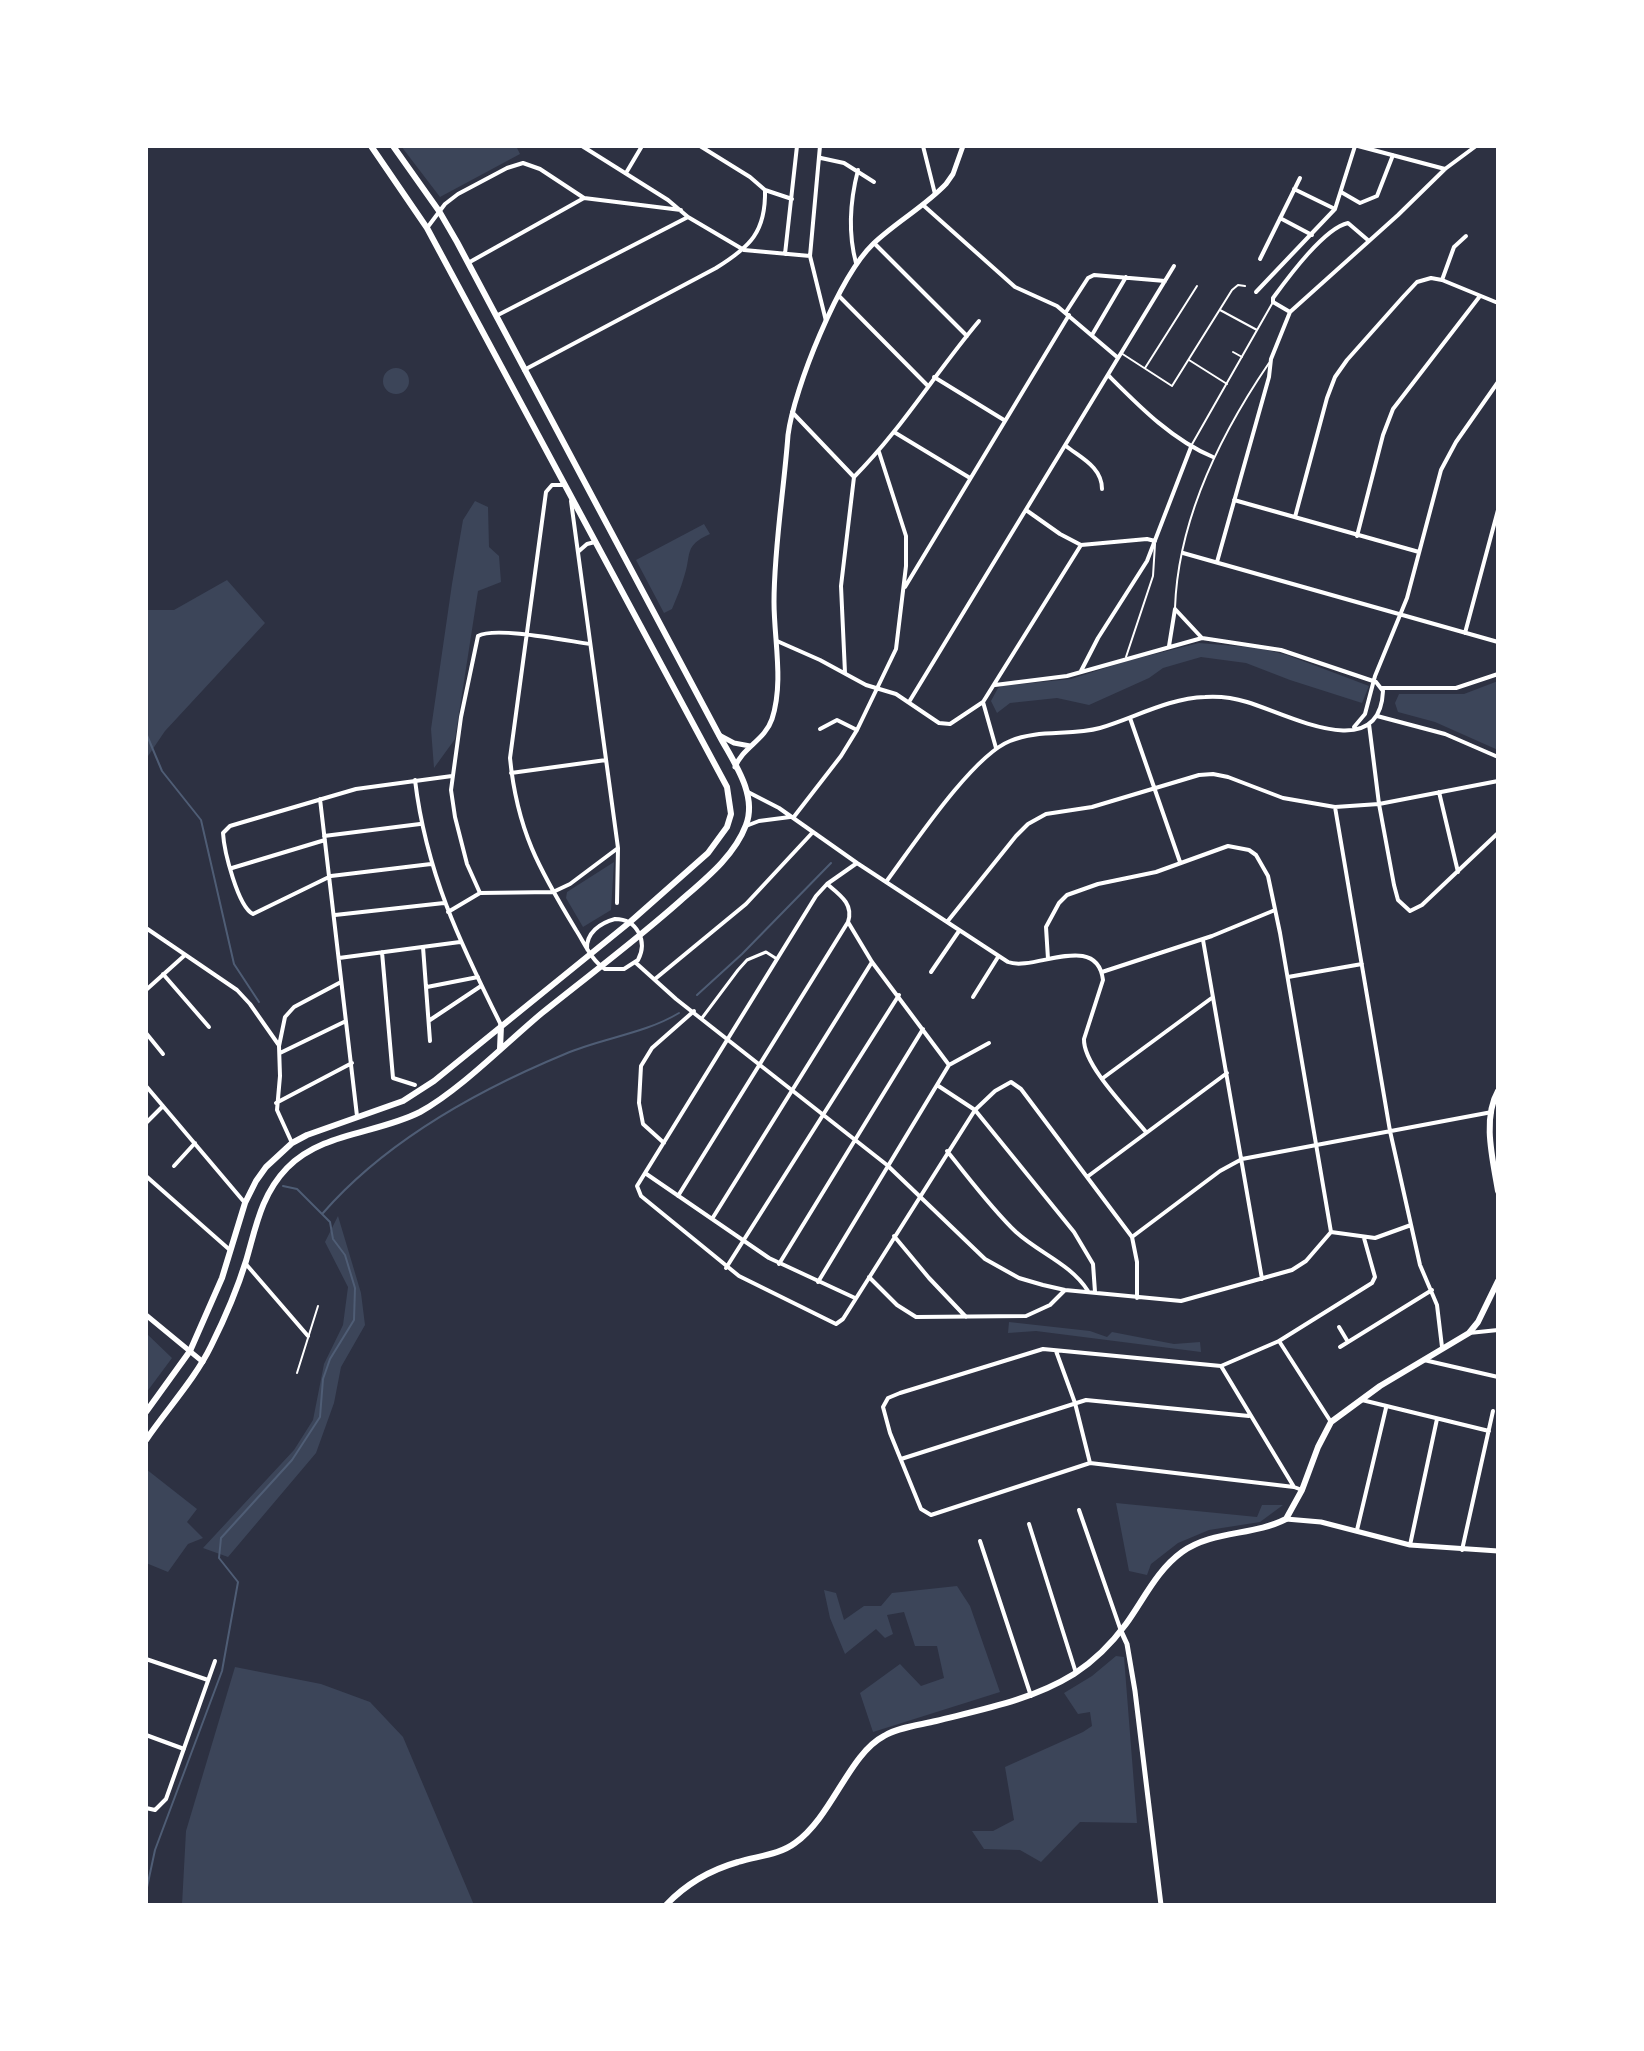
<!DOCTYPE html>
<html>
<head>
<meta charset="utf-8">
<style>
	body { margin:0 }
	#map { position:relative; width:1644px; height:2051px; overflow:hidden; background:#2d3142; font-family:Helvetica,sans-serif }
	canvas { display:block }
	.frame { position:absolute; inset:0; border:148px solid #fff; pointer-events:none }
</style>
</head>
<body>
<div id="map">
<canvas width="1644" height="2051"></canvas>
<div class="frame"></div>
</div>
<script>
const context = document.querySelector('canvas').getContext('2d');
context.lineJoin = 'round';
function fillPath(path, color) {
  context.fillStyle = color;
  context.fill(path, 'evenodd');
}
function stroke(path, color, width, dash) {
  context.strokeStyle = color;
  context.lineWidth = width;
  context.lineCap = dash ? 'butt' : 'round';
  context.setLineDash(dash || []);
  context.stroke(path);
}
fillPath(new Path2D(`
	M401,146H516L520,154L440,197Z
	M383 381a13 13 0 1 1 26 0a13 13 0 1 1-26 0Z
	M475,501L488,507L489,547L499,556L501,582L478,591L455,739L434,768L431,729L452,584L463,520Z
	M704,524L710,534C683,546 692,554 684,577C681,588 676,599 672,609L664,613L636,560Z
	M227,580L265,623L165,731L146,759V610H174Z
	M1199,643L1259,648L1287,655L1369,686L1362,703L1290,680L1246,663L1201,657L1163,668L1149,678L1089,705L1057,698L1010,703L997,713L991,701L998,688L1002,686L1071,679L1127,661Z
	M1498,681V750L1435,722L1398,712L1395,703L1399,694H1464Z
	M614,862L611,910L583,927L566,898L567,892Z
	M338,1216L361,1293L365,1325L341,1367L334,1403L316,1453L228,1557L203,1548L294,1450L313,1420L324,1364L343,1325L348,1287L325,1242Z
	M1009,1322L1090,1331L1107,1337L1112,1332L1174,1344L1200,1342L1201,1352L1036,1331L1008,1333Z
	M146,1333L172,1358L146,1393Z
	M146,1469L197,1509L187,1522L203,1538L188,1544L168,1572L146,1563Z
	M1116,1503L1257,1517L1262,1505H1283L1260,1522L1209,1530L1178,1543L1151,1564L1147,1575L1129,1571Z
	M957,1586L970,1606L1000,1692L873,1732L860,1693L900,1664L921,1686L944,1678L937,1646H915L904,1612L887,1615L893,1634L885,1638L876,1629L845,1654L830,1618L824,1590L836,1593L844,1620L864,1606H881L892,1593Z
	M1116,1656L1124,1657L1137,1823L1080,1822L1041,1862L1020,1850L984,1849L972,1831H993L1014,1820L1005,1767L1083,1732L1092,1726L1090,1712L1078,1714L1064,1693L1092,1676Z
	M235,1667L321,1684L370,1702L403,1737L474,1905H182L186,1831Z`), '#3c4559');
stroke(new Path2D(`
	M146,733L162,771L201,820L234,964L259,1002
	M697,995L742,954L831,863
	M323,1213C385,1142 478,1090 565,1054C602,1038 644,1034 679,1013
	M146,1892L155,1850L222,1671L238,1582L219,1558L221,1538L292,1460L320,1417L323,1379L330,1359L354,1320L355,1288L345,1255L333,1239L330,1222L297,1189L283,1186`), '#4f5d75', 2);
stroke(new Path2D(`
	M1220,310L1257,330
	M1233,352L1242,357
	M1121,353L1172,386L1232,290L1238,285L1245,286
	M1189,360L1227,384
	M1145,368L1197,286
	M1191,446L1273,302
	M1175,608C1178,519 1220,435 1269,363
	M1126,657L1153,576L1155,544
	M297,1373L318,1306`), '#fff', 2);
stroke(new Path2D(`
	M702,1018L738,970L747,960L766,952L777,959`), '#fff', 3);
stroke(new Path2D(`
	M582,146L668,200L688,217L744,250L810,256
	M700,146L750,177L765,190L792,199
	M820,146L810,256L826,321
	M923,146L935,194
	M1358,146L1445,169
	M821,158L844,163L874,182
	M626,173L642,146
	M1294,189L1335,209
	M1341,192L1360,203L1377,196L1393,155
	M923,205L1015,287L1057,306L1117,357
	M1280,218L1312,235
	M427,228L445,204L458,194L507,168L523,163L540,169L584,198L681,210
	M874,243L967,336
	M785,254L797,146
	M1260,259L1300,178
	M468,263L584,198
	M856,263C848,233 850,201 858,170
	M1442,280L1454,247L1466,236
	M1256,292L1335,209L1355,146
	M839,296L927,385
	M1066,312L1088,278L1094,275L1165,281
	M1290,312L1273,302V298C1287,279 1324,228 1348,223L1369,241
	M496,316L688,217
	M1092,335L1126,277
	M524,370L716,268C750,247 766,232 765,190
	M1108,375C1139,406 1172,440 1213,457
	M934,377L1004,420
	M792,412L854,477
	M894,432L970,478
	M1066,446C1081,458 1102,467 1102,489
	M854,477C901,430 936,372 979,321
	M564,485H552L546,492L510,758C517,830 539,869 576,930C585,944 591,960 605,969H624L638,960C648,941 637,919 615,919C600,923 586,933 587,949
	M1234,500L1419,552
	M571,501L618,848L617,903
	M1026,510L1060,534L1081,545L1147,539L1155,541
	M1295,517L1327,398L1335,377L1347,360L1403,297L1417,282L1431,278L1442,280L1498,303
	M1357,536L1383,435L1393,409L1480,296
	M579,551L587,544L595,542
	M1183,553L1498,642
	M1217,562L1269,377L1271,359L1290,312L1398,215L1445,169L1476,146
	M905,587L1069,315
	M1465,633L1498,510
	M777,641L820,660L866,685L896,694L939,723L950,724L983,702L1081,545
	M590,644C568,641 495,626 478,636L461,717L451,790L455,817L467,864L480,893L553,892L570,884L618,848
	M1169,646L1175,609
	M1081,671L1098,638L1147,561L1191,447
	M845,673L841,586L854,477
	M995,685L1067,676L1202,638
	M1382,688H1456L1498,674
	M909,702L1174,266
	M983,702L996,748
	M1377,716L1445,734L1498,757
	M1130,718L1180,862
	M1369,724L1379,804L1394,885L1398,900L1410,911L1422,905L1498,833
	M1354,727L1365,714L1375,676L1407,598L1441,470L1456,442L1498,382
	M820,729L837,720L857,730
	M511,773L606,760
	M415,780C426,872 460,943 501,1025
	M746,791L779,808L857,863L1008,962C1034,972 1097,931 1103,980L1084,1039C1083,1065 1128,1110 1146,1132
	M1439,792L1458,872
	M320,799L357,1116
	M1335,807L1390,1131L1420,1265L1437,1305L1442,1347
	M793,818L841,756L857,730L896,649L906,566V536L879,452
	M746,826L759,821L790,817
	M324,836L420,824
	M431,864L331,876L253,914C238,907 224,851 223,833L230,826L240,823L356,789L452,776
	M232,868L325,840
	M886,882C912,847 972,756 1010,741C1038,729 1071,736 1100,728C1134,718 1169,698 1205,697C1219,696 1234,698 1247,702C1285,713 1380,766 1383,691L1376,682L1281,650L1202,638L1175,609
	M827,884C840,895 854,904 848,922L872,962L949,1065
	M448,912L480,893
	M335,915L444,903
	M947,922L1016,836L1028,824L1046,814L1092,807L1199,775L1213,774L1228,777L1283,798L1335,807L1379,804L1498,781
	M146,928L237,990L250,1004L278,1044
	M1203,940L1262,1279
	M423,947L430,1041
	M382,952L393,1078L415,1085
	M339,958L460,942
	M1048,959L1046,927L1059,903L1067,895L1098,884L1156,872L1228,846L1249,850L1256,855L1268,876L1280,933L1331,1232
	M636,963L676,999L887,1165L985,1259L1019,1278L1043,1285L1065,1290L1181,1301L1292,1270L1306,1261L1331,1232L1375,1238L1411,1225
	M931,972L959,931
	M1102,972L1212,936L1275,910
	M163,974L209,1027
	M1288,977L1362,964
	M655,979L746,904L813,832
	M427,987L478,977
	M146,990L185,955
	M973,997L998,957
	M430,1020L481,986
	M146,1033L163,1054
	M280,1053L346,1021
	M1103,1078L1213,997
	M937,1085L975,1110L1074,1232L1093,1264L1095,1292
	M146,1086L245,1203
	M276,1103L352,1063
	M146,1123L163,1106
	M292,1143L277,1110L280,1076L279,1046L285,1017L294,1007L341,982
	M664,1143L643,1124L639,1103L641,1066L652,1048L694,1011
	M947,1151C969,1178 991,1208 1016,1232C1039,1253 1071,1264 1088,1291
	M174,1166L195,1143
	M645,1173L637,1186L641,1196L739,1276L836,1324L843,1319L975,1110L995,1091L1011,1082L1021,1089L1132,1237L1137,1262V1298
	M146,1176L231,1251
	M1087,1177L1227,1073
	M678,1196L848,922
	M712,1219L872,962
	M894,1236L929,1278L966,1317
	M1132,1237L1220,1171L1242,1159L1492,1112
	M245,1263L308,1336
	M779,1264L923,1029
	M726,1268L899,995
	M869,1277L897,1305L916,1317L1026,1316L1050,1305L1065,1290
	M818,1282L949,1065L989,1043
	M855,1298L769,1258L645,1173L816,896L827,884L857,863
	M1339,1327L1348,1342
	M1469,1333L1498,1330
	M1279,1341L1331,1422
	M1340,1347L1432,1290
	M1056,1351L1075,1403L1090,1463
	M1424,1360L1498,1377
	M1221,1366L1294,1487
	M1362,1400L1489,1431
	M901,1459L1086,1400L1249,1416
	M1302,1490L1294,1487L1090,1463L931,1515L921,1509L890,1433L883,1407L888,1398L900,1393L1043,1349L1221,1366L1279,1341L1372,1283L1375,1277L1364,1238
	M1079,1510L1121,1631
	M1029,1524L1076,1673
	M1357,1530L1386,1408
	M980,1541L1031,1696
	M1410,1545L1437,1419
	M1462,1550L1493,1411
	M146,1659L208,1680
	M146,1735L184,1749
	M146,1808L155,1810L166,1799L215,1661`), '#fff', 4);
stroke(new Path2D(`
	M719,735L734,743L750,746
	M735,767C743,747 765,740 772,719C784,682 774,640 774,602C774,547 784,490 788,435C794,388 839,277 873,244C896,222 924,207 946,184L953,174L963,146
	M146,1315L203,1362
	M1286,1519L1321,1522L1410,1545L1498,1551
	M1121,1631L1127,1644L1135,1691L1161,1905`), '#fff', 5);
stroke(new Path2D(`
	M500,1049L501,1026
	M1498,1091C1482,1119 1493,1160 1498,1191
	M146,1412L190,1351L222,1278L245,1203L256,1181L266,1167L292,1143L307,1135L403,1101L434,1081L630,922L708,853L727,827L731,814L727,787L427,228L371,146
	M146,1440C167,1409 195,1379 211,1346C225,1318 237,1290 246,1261C256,1227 261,1195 287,1168C322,1132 377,1134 420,1112C460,1090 506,1043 542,1013C588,976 635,941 679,902C704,880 734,857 746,825C758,794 732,760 719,735L457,242L439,211L393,146
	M666,1905C686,1884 710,1870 738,1862C757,1856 779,1855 795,1843C832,1817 849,1754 884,1736C899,1727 920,1725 936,1721C984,1709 1032,1700 1074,1674C1094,1661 1112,1643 1126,1624C1144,1599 1157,1570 1182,1552C1213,1530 1253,1536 1286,1519L1302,1490L1318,1447L1331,1422L1380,1386L1469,1333L1478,1322L1498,1281`), '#fff', 6);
</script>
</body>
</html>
